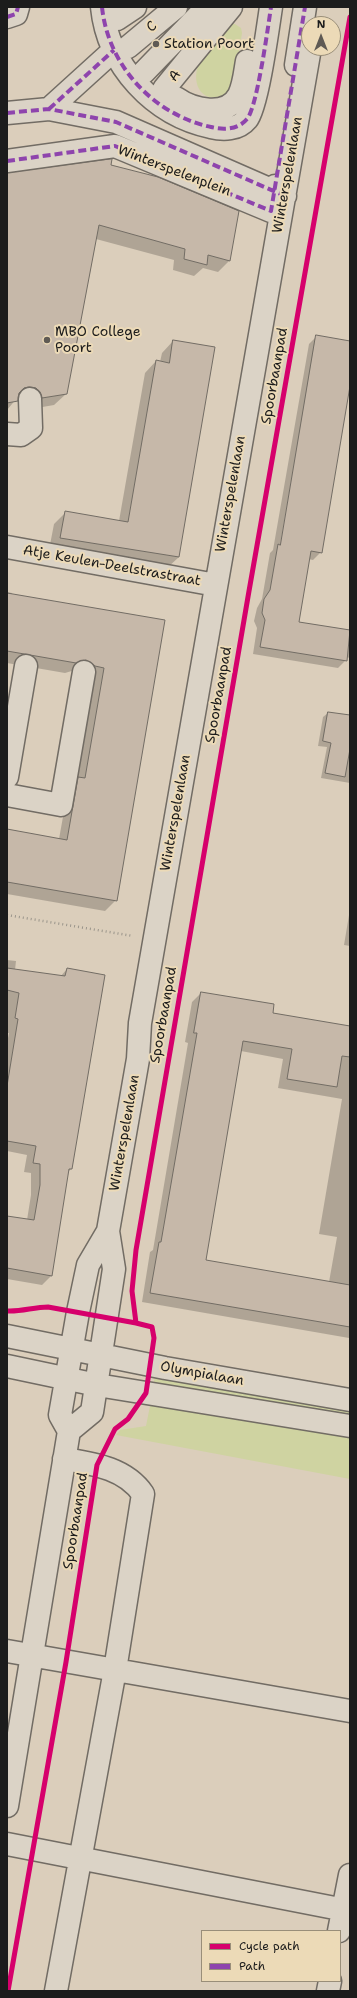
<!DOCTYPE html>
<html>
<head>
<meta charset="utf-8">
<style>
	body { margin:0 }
	#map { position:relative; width:357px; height:1998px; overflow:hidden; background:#dbcebb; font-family:"Shantell Sans",sans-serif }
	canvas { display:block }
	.frame { position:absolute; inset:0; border:8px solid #1c1c1c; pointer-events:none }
	.legend { position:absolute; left:201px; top:1930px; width:140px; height:52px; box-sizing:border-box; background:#ecdab7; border:1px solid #998e79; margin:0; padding:5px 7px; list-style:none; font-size:12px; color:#1c1c1c }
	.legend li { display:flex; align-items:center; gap:8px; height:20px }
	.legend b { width:20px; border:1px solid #998e79 }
	.north { position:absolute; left:301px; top:16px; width:40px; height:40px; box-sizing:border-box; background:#ecdab7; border:1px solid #998e79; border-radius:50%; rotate:0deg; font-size:11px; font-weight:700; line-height:16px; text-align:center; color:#1c1c1c }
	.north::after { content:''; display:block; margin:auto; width:14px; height:18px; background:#5f5a54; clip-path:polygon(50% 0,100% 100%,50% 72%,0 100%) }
</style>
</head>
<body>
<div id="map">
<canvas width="357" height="1998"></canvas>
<div class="frame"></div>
<ul class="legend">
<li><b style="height:5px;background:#d6006c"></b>Cycle path</li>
<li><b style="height:5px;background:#8e44ad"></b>Path</li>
</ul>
<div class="north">N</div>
</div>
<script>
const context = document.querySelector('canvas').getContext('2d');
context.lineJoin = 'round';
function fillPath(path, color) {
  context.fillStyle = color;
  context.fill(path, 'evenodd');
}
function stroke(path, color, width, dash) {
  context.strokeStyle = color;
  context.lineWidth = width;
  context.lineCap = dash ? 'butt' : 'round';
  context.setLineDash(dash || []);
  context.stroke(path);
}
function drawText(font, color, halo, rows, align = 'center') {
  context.font = font + ' "Shantell Sans",sans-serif';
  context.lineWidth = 4;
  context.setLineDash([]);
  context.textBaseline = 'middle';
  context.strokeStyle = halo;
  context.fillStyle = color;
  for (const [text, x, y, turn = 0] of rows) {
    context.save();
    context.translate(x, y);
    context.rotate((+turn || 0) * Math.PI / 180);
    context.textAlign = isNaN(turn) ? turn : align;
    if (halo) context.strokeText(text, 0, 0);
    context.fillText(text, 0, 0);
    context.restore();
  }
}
fillPath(new Path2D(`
	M229,24H235L241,28L242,33L234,85C217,108 191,97 197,69C200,55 220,35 229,24Z
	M155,1376L350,1409V1419L153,1386Z
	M151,1401L350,1433V1479L116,1435L120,1430L146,1426Z`), '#cfd3a1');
fillPath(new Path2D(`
	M110,165L230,260L218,272L203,268L194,276L173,270L174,260L96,239L66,394L54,405L31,409L24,399L17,398L7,410V174Z
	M317,336L350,342V380L321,552L313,560L308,559L298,622L350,631V658L346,657V660L338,668L253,654L257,628L254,621L257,608L262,599L270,553L273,550L309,344Z
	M173,341L179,557L167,568L49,550L54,524L66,512L119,521L145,373L156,361L160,362L162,353Z
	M7,592L12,593V595L164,621L116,900L105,911L7,894V830L59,839L68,789L77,781L94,678L84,676L75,670L65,673L7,663Z
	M328,713L350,716V783L321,778L327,747L318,746L323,717Z
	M350,909V946L344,945Z
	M7,960L16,961L15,970L60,977L67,969L71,1169L67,1173L52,1275L42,1285L7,1279V1217L27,1220L31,1195V1173L24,1172L27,1155L7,1151V1043L9,1033H7Z
	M201,993L272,1014L350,1027L349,1338L142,1302L150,1252L153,1250L188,1043L185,1042L192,1002ZM241,1051L283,1059L278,1088L342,1099L319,1234L337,1237L329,1282L205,1261Z`), '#0003');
const building = new Path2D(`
	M112,159L111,165L158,177L239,211L230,261L208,255L207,265L184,259L185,249L99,225L67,394L42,398L40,392L36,388L29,387L24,388L19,393L18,401L7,403V173Z
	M316,335L350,341V386L322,553L311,551L299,622L350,630L347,661L260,647L265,620L262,613L264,599L270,590L278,544L280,545Z
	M173,340L215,347L179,557L60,538L65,511L128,522L156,360L169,363Z
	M7,593L165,620L117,901L7,882V829L67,840L78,777L85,778L104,668L95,666L86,660L76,663L7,651Z
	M328,712L350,715V749L345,777L325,773L331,743L323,741Z
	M7,968L65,976L67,968L105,975L72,1169H69L52,1276L7,1268V1216L34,1220L40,1185V1164L33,1163L36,1146L7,1141V1086L18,1019L15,1018L19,993L7,990Z
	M201,992L274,1004L273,1013L350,1026V1057L342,1056L337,1087L287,1079L292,1049L243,1041L206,1260L350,1285V1327L150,1293L159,1242H161L197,1033H194Z`);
fillPath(building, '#c6b8a9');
stroke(building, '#726c64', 1);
const minor = new Path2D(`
	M102,7C108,66 154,115 211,127C223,130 238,130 247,119C257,108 268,27 271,7
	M7,17L16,14L18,7
	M117,19L135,7
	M128,47L176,7
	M296,65L305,7
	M144,72L207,7
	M164,89L231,7
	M176,98C193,110 227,118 239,95C244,85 245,72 247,61
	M49,109L114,50
	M7,113L49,109L116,122L285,196
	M7,161L115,146L271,211L275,186
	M7,434L21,435L31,428L30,399
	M7,547L216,585
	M7,777L26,666
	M7,795L61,805L84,672
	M7,1336L165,1368L350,1400
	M7,1366L97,1385L350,1426
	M69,1431L92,1412L114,1269L108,1231L138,1059L140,1023L310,48
	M7,1651L350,1711
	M7,1806L69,1431L60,1415L78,1312L88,1265L108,1231
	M7,1844L350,1911
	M339,1931L350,1875
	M56,1991L115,1670L143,1494C125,1468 94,1464 64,1459
	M328,1991L330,1981`);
stroke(minor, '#726c64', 25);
stroke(new Path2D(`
	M7,915L133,936`), '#9a958b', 2.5, [1, 3]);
stroke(minor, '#dbd3c6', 22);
stroke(new Path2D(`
	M102,7C108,66 154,115 211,127C223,130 238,130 247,119C257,108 268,27 271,7
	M7,17L16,14L18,7
	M49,109L114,50
	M7,113L49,109L116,122L285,196
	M7,161L115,146L271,211L305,7`), '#8e44ad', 4, [8, 4]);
stroke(new Path2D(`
	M7,1311C21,1312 34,1307 48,1307L136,1323
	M8,1991L66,1662L97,1465L115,1429L128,1419L146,1393L154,1338L152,1327L136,1323L132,1291L136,1250L249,591L350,17`), '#d6006c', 5);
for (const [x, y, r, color] of [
	[156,44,4,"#5f5a54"],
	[47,340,4,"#5f5a54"]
]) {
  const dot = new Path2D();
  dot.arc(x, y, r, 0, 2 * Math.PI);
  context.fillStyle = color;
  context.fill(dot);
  stroke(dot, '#ecdab7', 1.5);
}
drawText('14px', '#1c1c1c', '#ecdab7', [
	["C",152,27,-40],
	["A",175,76,-51],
	["Winterspelenplein",174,171,21],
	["Winterspelenlaan",288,175,-80],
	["Spoorbaanpad",275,376,-80],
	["Winterspelenlaan",231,494,-80],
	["Atje Keulen-Deelstrastraat",112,566,10],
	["Spoorbaanpad",219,695,-80],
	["Winterspelenlaan",176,813,-80],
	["Spoorbaanpad",164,1015,-80],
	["Winterspelenlaan",125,1133,-80],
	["Olympialaan",202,1374,10],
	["Spoorbaanpad",76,1521,-81]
]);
drawText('14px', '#1c1c1c', '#ecdab7', [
	["Station Poort",164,44],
	["MBO College",55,332],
	["Poort",55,348]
], 'left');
</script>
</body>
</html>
